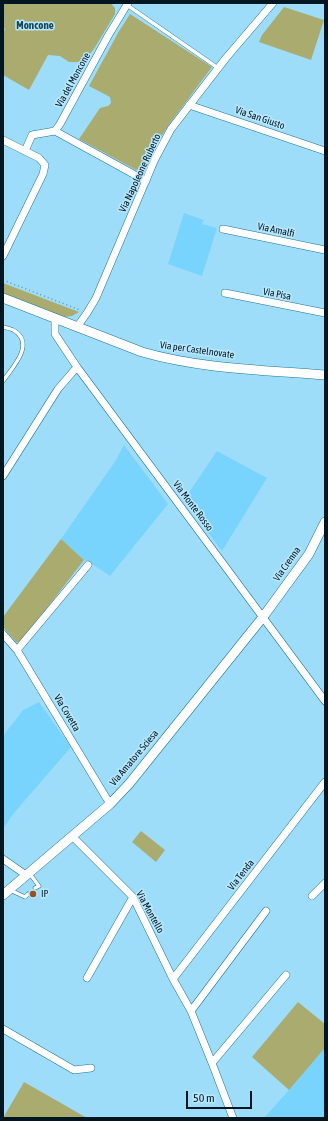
<!DOCTYPE html>
<html>
<head>
<meta charset="utf-8">
<style>
	body { margin:0 }
	#map { position:relative; width:328px; height:1121px; overflow:hidden; background:#9eddfa; font-family:"Asap Condensed",sans-serif }
	canvas { display:block }
	.frame { position:absolute; inset:0; border:4px solid #001722; pointer-events:none }
	.scale { position:absolute; left:186px; top:1091px; width:66px; height:18px; box-sizing:border-box; border:2px solid #001722; border-top:0; padding-left:5px; font-size:12px; line-height:14px; white-space:nowrap; color:#001722; -webkit-text-stroke:3px #b9e8fe; paint-order:stroke }
</style>
</head>
<body>
<div id="map">
<canvas width="328" height="1121"></canvas>
<div class="frame"></div>
<div class="scale">50 m</div>
</div>
<script>
const context = document.querySelector('canvas').getContext('2d');
context.lineJoin = 'round';
function fillPath(path, color) {
  context.fillStyle = color;
  context.fill(path, 'evenodd');
}
function stroke(path, color, width, dash) {
  context.strokeStyle = color;
  context.lineWidth = width;
  context.lineCap = dash ? 'butt' : 'round';
  context.setLineDash(dash || []);
  context.stroke(path);
}
function drawText(font, color, halo, rows, align = 'center') {
  context.font = font + ' "Asap Condensed",sans-serif';
  context.lineWidth = 3;
  context.setLineDash([]);
  context.textBaseline = 'middle';
  context.strokeStyle = halo;
  context.fillStyle = color;
  for (const [text, x, y, turn = 0] of rows) {
    context.save();
    context.translate(x, y);
    context.rotate((+turn || 0) * Math.PI / 180);
    context.textAlign = isNaN(turn) ? turn : align;
    if (halo) context.strokeText(text, 0, 0);
    context.fillText(text, 0, 0);
    context.restore();
  }
}
fillPath(new Path2D(`
	M184,213L204,220L202,224L217,228L202,276L168,264Z
	M124,445L168,504L110,576L92,564L84,560L61,539L116,460Z
	M217,451L267,478L222,551L184,500Z
	M39,702L71,747L14,813L3,829V736L23,710Z
	M325,1048V1118H264L289,1090Z`), '#79d4fd');
fillPath(new Path2D(`
	M3,3H111L115,8V14L94,49L83,62H69L60,56L48,55L29,90L3,75V33L5,29L3,27Z
	M284,7L324,20L311,60L259,42L262,35Z
	M130,14L212,67L168,126L140,169L136,170L79,139L100,108L108,106L111,103L110,97L89,86L118,33Z
	M3,283L79,312L72,316L64,317L3,293Z
	M61,539L84,560L20,643L16,642L3,627V617Z
	M141,831L165,850L156,862L132,842Z
	M298,1002L325,1024V1048L289,1090L252,1057Z
	M24,1082L87,1118H3Z`), '#aaab6f');
const service = new Path2D(`
	M127,5L218,68
	M3,327C7,328 12,329 15,331C35,345 12,368 3,381
	M30,874L39,886L35,888
	M10,890L25,897L28,894`);
const minor = new Path2D(`
	M189,105L325,151
	M55,131L146,181
	M3,140L39,158L45,165L43,174L3,256
	M25,151L32,135L55,131L60,124L108,36L128,3
	M223,229L325,250
	M225,293L325,313
	M55,319V334L77,367L325,701
	M77,327L87,313L96,298L155,159L171,129L226,58L273,3
	M3,476L58,389L77,367
	M3,634L17,650L110,804
	M17,650L88,565
	M72,836L133,897L173,979L191,1011L212,1063L233,1118
	M3,859L26,875
	M312,896L325,883
	M87,978L133,897
	M173,979L325,782
	M191,1011L266,911
	M3,1029L74,1070L91,1068
	M212,1063L286,975`);
const tertiary = new Path2D(`
	M3,298L142,352C201,369 264,370 325,375
	M3,895L110,804L129,784L263,617L309,554L325,522`);
stroke(service, '#1c7596', 4.5);
stroke(minor, '#1c7596', 8);
stroke(tertiary, '#1c7596', 10);
stroke(new Path2D(`
	M3,280L80,310`), '#6595ac', 1.5, [1, 3]);
stroke(service, '#fff', 3.5);
stroke(minor, '#fff', 7);
stroke(tertiary, '#fff', 9);
for (const [x, y, r, color] of [
	[33,894,4,"#955027"]
]) {
  const dot = new Path2D();
  dot.arc(x, y, r, 0, 2 * Math.PI);
  context.fillStyle = color;
  context.fill(dot);
  stroke(dot, '#b9e8fe', 1.5);
}
drawText('10px', '#001722', '#b9e8fe', [
	["Via del Moncone",73,80,-61],
	["Via San Giusto",260,118,19],
	["Via Napoleone Ruberto",140,173,-65],
	["Via Amalfi",276,230,12],
	["Via Pisa",277,294,11],
	["Via per Castelnovate",197,350,8],
	["Via Monte Rosso",193,506,53],
	["Via Crenna",287,564,-55],
	["Via Covetta",67,713,59],
	["Via Amatore Sciesa",134,758,-50],
	["Via Tenda",241,875,-52],
	["Via Montello",150,912,61]
]);
drawText('10px', '#001722', '#b9e8fe', [
	["IP",41,894]
], 'left');
drawText('bold 11px', '#184456', '#b9e8fe', [
	["Moncone",35,26]
]);
</script>
</body>
</html>
